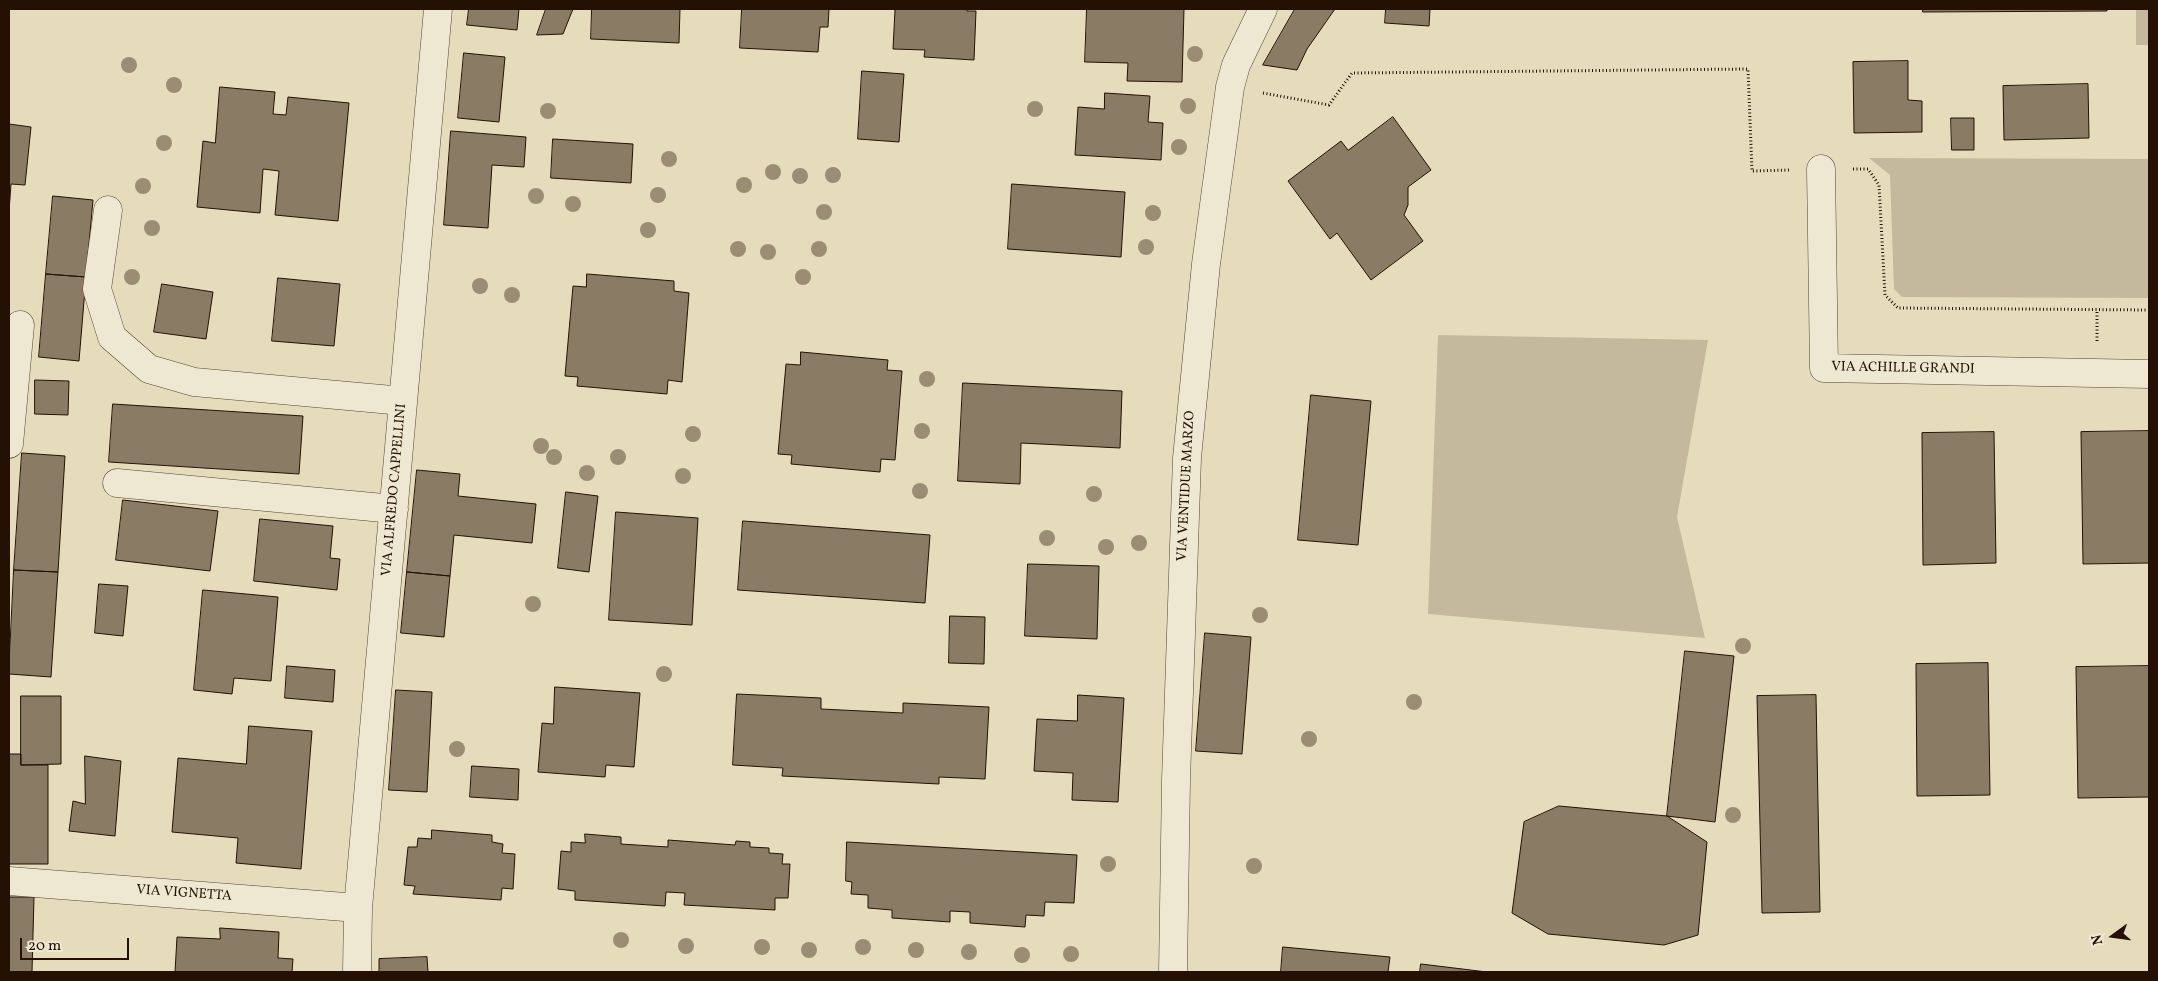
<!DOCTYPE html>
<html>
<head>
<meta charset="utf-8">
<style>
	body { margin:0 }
	#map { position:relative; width:2158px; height:981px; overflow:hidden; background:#e5dcbc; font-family:Vollkorn,serif }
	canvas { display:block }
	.frame { position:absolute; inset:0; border:10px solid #251104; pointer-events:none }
	.north { position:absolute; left:2088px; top:911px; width:50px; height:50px; -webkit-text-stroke:4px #eee8d3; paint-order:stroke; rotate:256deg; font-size:14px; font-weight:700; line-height:20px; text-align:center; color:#251104 }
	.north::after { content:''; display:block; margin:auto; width:18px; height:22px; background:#251104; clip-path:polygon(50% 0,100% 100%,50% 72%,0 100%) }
	.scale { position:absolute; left:20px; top:938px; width:109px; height:22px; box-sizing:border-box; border:2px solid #251104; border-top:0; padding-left:6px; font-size:15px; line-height:18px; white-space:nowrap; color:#251104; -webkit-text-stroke:4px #eee8d3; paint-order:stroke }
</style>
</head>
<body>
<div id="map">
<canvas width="2158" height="981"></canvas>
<div class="frame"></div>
<div class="north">N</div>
<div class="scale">20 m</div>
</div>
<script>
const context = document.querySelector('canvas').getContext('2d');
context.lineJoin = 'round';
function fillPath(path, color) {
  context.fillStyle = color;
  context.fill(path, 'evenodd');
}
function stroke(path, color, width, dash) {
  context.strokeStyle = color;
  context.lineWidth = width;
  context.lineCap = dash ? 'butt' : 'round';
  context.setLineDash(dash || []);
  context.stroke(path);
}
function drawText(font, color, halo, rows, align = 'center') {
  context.font = font + ' Vollkorn,serif';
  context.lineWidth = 4;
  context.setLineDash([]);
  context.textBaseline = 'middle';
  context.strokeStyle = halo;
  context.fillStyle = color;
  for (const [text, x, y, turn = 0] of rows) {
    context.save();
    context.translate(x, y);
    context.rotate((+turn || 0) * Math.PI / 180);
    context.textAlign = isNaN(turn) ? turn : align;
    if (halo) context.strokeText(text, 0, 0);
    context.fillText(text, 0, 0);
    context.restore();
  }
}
fillPath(new Path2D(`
	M2136,9H2149V45H2136Z
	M1869,158L2149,159V298L1902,297L1894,289L1890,175Z
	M1438,335L1708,340L1677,517L1705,638L1428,614Z`), '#c4b99d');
const building = new Path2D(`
	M469,9H519L517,30L467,25Z
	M546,9H573L563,34L537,35Z
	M592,9H680L679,43L591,39Z
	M742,9H829L828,27H820L818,52L740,48Z
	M903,9H967V11H976L974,60L924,57L925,50L893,49L895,10Z
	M1087,9H1184L1182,82L1127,81L1128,63L1085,62Z
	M1295,9H1335L1307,49L1297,70L1263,65Z
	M1386,9H1430L1429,26L1385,23Z
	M1923,9H2107V11L1923,12Z
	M464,53L505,57L499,122L458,118Z
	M1908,61V100L1922,101V132L1854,133L1853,62Z
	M862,71L904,74L899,142L858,139Z
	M2088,84L2089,138L2004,140L2003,86Z
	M220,87L275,92L273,114L286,115L288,97L349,103L338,221L275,215L279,171L263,169L260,213L197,207L203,141L215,143Z
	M1105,93L1150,96L1148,122L1163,123L1161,160L1075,155L1078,107L1104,109Z
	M1393,117L1431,170L1408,187V205L1404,215L1423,241L1371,280L1337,233L1330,239L1288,181L1341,141L1348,150Z
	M1951,118H1974V150H1952Z
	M9,124L31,127L25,185L11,184L9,212Z
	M451,131L526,137L524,167L492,165L488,228L444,225Z
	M553,139L633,144L631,183L551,178Z
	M1012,184L1125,192L1121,257L1008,249Z
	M53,196L93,200L86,277L46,274Z
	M46,274L86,277L79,361L39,357Z
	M587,274L674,281V291L689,293L682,382L668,380L667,394L577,386L578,377L565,376L573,286L586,287Z
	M278,278L340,284L334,346L272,341Z
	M162,284L213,292L206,339L154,332Z
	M801,352L888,360L887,370L902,371L895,460L881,459L880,472L791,464L792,455L778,454L786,364L800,365Z
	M35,380L69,381L68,415L35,414Z
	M963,383L1122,391L1120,448L1021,443L1020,484L958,481Z
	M1311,395L1371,401L1358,545L1298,540Z
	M113,404L303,416L299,474L109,462Z
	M2149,431V563L2083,564L2081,432Z
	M1994,432L1996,563L1923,565L1922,433Z
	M22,453L65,456L58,572L14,570Z
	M417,470L460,474L458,496L536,504L532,543L454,535L450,576L407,572Z
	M566,492L598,496L589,572L558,568Z
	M123,500L218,511L210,571L116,560Z
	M616,512L698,518L692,625L609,620Z
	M260,519L333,526L330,558L340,559L337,590L254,581Z
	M743,521L930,535L925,603L738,590Z
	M1028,564L1099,566L1097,639L1025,636Z
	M14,570L58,572L51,677L9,674Z
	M407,572L450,576L444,637L401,633Z
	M99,584L128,586L123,636L95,633Z
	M203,590L278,597L271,681L234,678L232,694L194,690Z
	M950,616L985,617L984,664L949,663Z
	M1205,633L1251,637L1242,754L1196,751Z
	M1685,651L1734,656L1715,822L1667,816Z
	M1988,663L1990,795L1917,796L1916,664Z
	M287,666L335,670L333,702L285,698Z
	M2149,666V797L2078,798L2076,667Z
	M555,687L640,693L634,767L606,765L605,777L538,772L542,723L553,724Z
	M396,690L432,692L427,792L389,790Z
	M737,694L821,698V709L903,713V703L989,707L985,779L939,777V784L782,776L783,768L733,765Z
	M1078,695L1124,698L1118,802L1072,800L1073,773L1034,771L1037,719L1077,721Z
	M1816,695L1820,912L1762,913L1757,696Z
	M21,696H61V764L21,765Z
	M249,726L312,731L301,869L236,863L238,838L172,832L178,758L246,764Z
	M9,754H21V765H48V864H9Z
	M85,756L121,761L115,836L69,831L73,801L85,804Z
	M472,766L519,769L518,800L470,797Z
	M1559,806L1667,816L1707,842L1698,935L1664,945L1548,934L1512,913L1524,822Z
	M432,830L492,835V842L503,844L502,853L515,854L513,889L502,888L501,900L413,894L415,886L404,885L408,847H417L418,838L431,839Z
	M585,834L621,837V844L668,847V840L735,845L736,841L750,842V847L769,848V853L783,854L782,864H790L788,898H775V910L684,905L685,893L666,892L665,906L575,900V891L558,889L561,851L571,852V842L585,843Z
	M847,842L1077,855L1074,903L1045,902L1044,916L1026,915L1025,927L970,923V912L950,911V922L892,918V910L868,908V895L851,894L852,882L846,881Z
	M9,897H34L32,972H9Z
	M220,928L279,932L278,958L293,959L292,972H175L177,937L220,939Z
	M1283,947L1390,957L1388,972H1281Z
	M427,957L428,972H379V959Z
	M1421,964L1487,972H1420Z`);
fillPath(building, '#897b64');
stroke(building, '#251104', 1);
const minor = new Path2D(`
	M1821,169L1824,368L2149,374
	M108,210L97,289L112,337L149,369L194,382L403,401
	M9,444L20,325
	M117,483L394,509
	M9,881L358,908
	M357,972L358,908L438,9
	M1173,972L1176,780L1187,458L1206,264L1230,87L1236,65L1263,9`);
stroke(minor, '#554432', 29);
stroke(new Path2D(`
	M1263,93L1329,105L1352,73L1748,69L1752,171L1790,170
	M1853,169H1868L1879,185L1885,295L1898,308L2149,310
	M2097,341V310`), '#251104', 3, [1, 2.5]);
stroke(minor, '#eee8d3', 28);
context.fillStyle = '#9a8d74';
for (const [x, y] of [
	[1195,54],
	[129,65],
	[174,85],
	[1188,106],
	[1035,109],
	[548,111],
	[164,143],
	[1179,147],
	[669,159],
	[773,172],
	[833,175],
	[800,176],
	[744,185],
	[143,186],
	[658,195],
	[536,196],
	[573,204],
	[824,212],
	[1153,213],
	[152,228],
	[648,230],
	[1146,247],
	[738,249],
	[819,249],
	[768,252],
	[132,277],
	[803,277],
	[480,286],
	[512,295],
	[927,379],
	[922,431],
	[693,434],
	[541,446],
	[554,457],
	[618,457],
	[587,473],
	[683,476],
	[920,491],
	[1094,494],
	[1047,538],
	[1139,543],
	[1106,547],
	[533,604],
	[1260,615],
	[1743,646],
	[664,674],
	[1414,702],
	[1309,739],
	[457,749],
	[1733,815],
	[1108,864],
	[1254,866],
	[621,940],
	[686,946],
	[762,947],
	[863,947],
	[809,950],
	[916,950],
	[969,952],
	[1071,954],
	[1022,955]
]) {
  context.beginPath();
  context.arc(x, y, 8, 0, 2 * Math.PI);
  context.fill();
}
drawText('14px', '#251104', '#eee8d3', [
	["VIA ACHILLE GRANDI",1903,369,1],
	["VIA VENTIDUE MARZO",1187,486,-87],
	["VIA ALFREDO CAPPELLINI",395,490,-85],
	["VIA VIGNETTA",184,894,4]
]);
</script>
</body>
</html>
